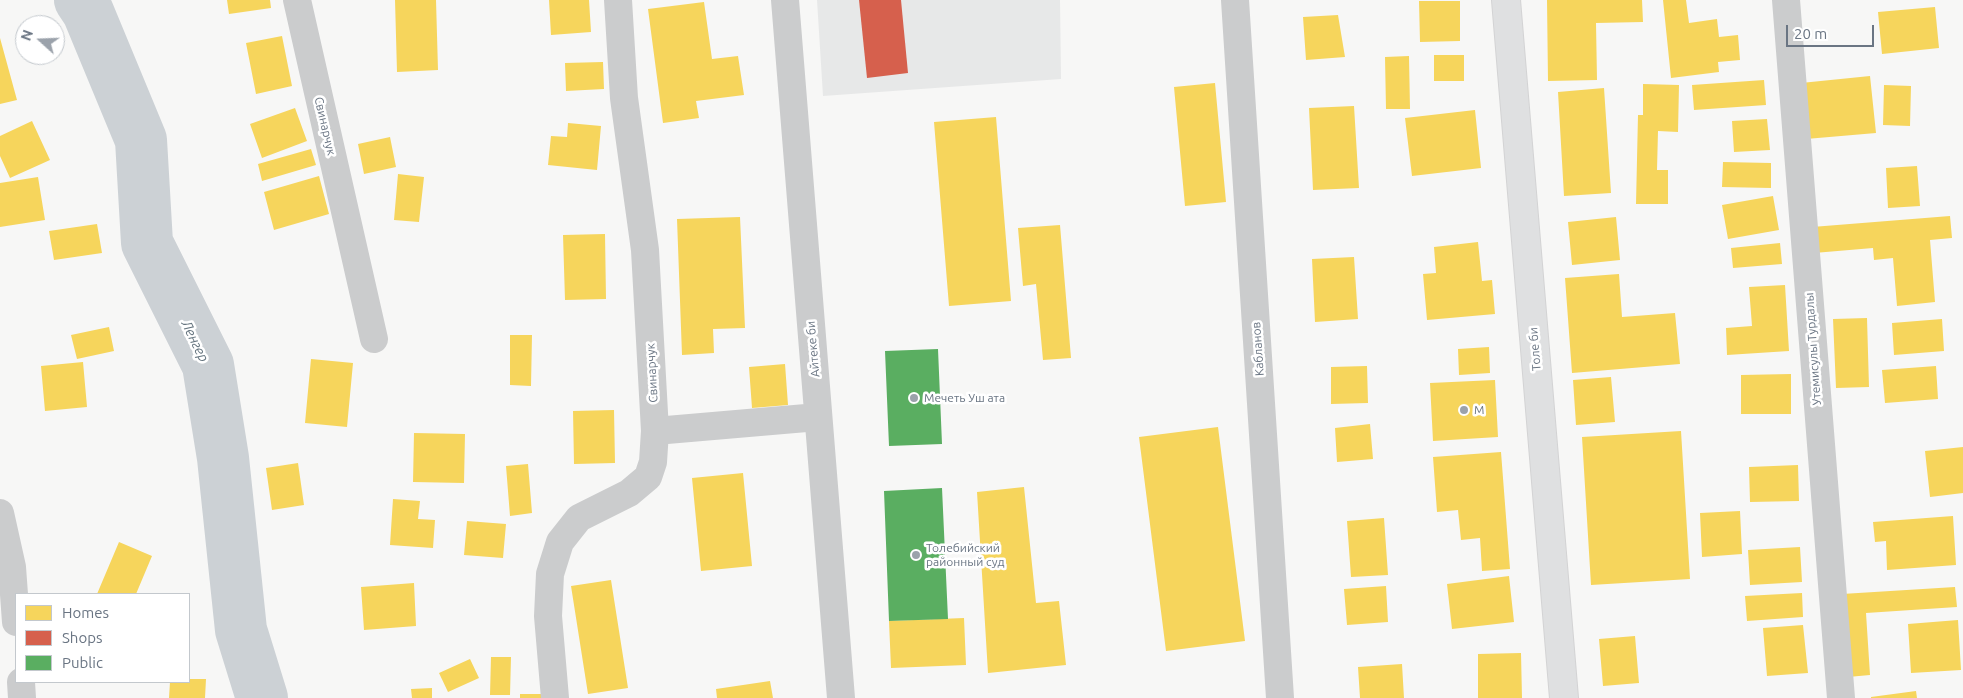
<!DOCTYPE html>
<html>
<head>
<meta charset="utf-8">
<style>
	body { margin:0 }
	#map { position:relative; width:1963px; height:698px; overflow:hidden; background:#f7f7f6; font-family:Ubuntu,sans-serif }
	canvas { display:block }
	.legend { position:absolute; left:15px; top:593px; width:175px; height:90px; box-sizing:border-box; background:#fff; border:1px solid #c3c8cd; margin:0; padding:6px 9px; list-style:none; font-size:15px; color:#6a7583 }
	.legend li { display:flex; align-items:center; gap:10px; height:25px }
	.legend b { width:25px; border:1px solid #c3c8cd }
	.north { position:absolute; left:15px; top:15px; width:50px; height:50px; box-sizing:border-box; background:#fff; border:1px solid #c3c8cd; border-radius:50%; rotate:290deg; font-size:14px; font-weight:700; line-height:20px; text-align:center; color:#6a7583 }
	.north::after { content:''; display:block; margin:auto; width:18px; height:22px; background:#9ba2ab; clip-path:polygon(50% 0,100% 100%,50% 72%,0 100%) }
	.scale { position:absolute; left:1786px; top:25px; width:88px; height:22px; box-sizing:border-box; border:2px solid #6a7583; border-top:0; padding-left:6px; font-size:15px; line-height:18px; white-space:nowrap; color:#6a7583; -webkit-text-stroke:4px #fff; paint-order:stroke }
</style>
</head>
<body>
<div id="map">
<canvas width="1963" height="698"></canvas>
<ul class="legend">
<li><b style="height:14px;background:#f6d55c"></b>Homes</li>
<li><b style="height:14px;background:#d6604d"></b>Shops</li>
<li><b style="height:14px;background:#5aae61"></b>Public</li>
</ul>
<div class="north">N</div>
<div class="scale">20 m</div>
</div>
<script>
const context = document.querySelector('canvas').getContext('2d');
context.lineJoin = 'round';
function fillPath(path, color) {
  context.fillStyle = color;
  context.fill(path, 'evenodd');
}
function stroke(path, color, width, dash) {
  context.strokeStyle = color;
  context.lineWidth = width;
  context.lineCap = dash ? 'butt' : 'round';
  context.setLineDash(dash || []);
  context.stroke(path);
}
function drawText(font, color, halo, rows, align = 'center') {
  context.font = font + ' Ubuntu,sans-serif';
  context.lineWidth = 5;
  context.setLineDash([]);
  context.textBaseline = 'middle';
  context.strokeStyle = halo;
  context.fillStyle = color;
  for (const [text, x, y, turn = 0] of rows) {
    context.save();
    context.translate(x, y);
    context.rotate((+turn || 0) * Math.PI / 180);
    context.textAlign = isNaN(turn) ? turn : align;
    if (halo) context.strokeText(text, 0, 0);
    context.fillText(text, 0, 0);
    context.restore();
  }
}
fillPath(new Path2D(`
	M817,0H1060L1061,79L823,96Z`), '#e7e8e8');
fillPath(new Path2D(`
	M227,0H270L271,8L229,14Z
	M395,0H436L438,70L397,72Z
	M549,0H589L591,32L551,35Z
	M1547,0H1642L1643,22L1596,23L1597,80L1548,81Z
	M1663,0H1686L1689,23L1717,19L1719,37L1738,35L1740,60L1718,62L1719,72L1671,78Z
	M1419,1H1460V41L1420,42Z
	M704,2L712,59L738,56L744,95L696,101L699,118L663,123L648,9Z
	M1935,7L1939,48L1882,54L1878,12Z
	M1338,15L1345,57L1306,60L1303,17Z
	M282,36L292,86L256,94L246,43Z
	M0,38L17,100L0,104Z
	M1434,55H1464V81H1434Z
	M1409,56L1410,109H1386L1385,57Z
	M603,62L604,89L566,91L565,63Z
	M1870,76L1876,133L1806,139L1801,83Z
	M1764,80L1766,105L1694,110L1692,85Z
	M1215,83L1226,202L1185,206L1174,87Z
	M1643,84L1679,85L1678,132L1658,131L1657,170H1668V204H1636L1638,115H1643Z
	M1884,85L1911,86L1910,126L1883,125Z
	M1604,88L1611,193L1564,196L1558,92Z
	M1354,106L1359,188L1313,190L1309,108Z
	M295,108L307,141L262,158L250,124Z
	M1475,110L1481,168L1412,176L1405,118Z
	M996,117L1011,301L949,306L934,122Z
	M1767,119L1770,150L1734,152L1732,121Z
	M32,121L50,160L10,178L0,156V136Z
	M568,123L601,126L597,170L548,165L551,136L567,137Z
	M390,137L396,167L364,174L358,144Z
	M311,149L316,165L262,181L258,164Z
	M1723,162L1771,163V188L1722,187Z
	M1917,166L1920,206L1888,208L1886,168Z
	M398,174L424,177L419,222L394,220Z
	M319,176L329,214L274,230L264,192Z
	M38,177L45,220L0,227V183Z
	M1773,196L1779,230L1728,239L1722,205Z
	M1950,216L1952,238L1930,240L1935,302L1897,306L1893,258L1874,260L1873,248L1814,253L1812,227Z
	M740,217L745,328L713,329L714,353L682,355L677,219Z
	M1616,217L1620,260L1572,265L1568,222Z
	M97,224L102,253L54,260L49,231Z
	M1060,225L1071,358L1043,360L1036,284L1023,286L1018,228Z
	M605,234L606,299L565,300L563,235Z
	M1478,242L1482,281L1492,280L1495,314L1427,320L1423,274L1436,273L1434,247Z
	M1780,243L1782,264L1733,268L1731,248Z
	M1354,257L1358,319L1315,322L1312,259Z
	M1619,274L1622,317L1675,313L1680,364L1572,373L1565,278Z
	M1785,285L1789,351L1727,355L1726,328L1752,326L1749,287Z
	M1867,318L1869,387L1836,388L1833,319Z
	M1942,319L1944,351L1894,355L1892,323Z
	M109,327L114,351L77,359L71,335Z
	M510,335H532L531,386L510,385Z
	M1489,347L1490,373L1459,375L1458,349Z
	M311,359L353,363L347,427L305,423Z
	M83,362L87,407L45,411L41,366Z
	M785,364L788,405L752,408L749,367Z
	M1367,366L1368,403L1331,404V367Z
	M1936,366L1938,399L1885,403L1882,370Z
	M1791,374V414H1741V375Z
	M1611,377L1615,422L1576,425L1573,380Z
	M1495,380L1498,437L1433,441L1430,383Z
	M614,410L615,463L574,464L573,411Z
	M1370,424L1373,459L1337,462L1335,428Z
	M1218,427L1245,641L1166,651L1139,437Z
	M1681,431L1690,579L1591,585L1582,437Z
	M414,433L465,434L464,483L413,482Z
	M1963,447V493L1930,497L1925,451Z
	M1501,452L1510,569L1482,571L1480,538L1461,540L1458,510L1437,512L1433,457Z
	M298,463L304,505L272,510L266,468Z
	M528,464L532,513L510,516L506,466Z
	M1798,465L1799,501L1750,502L1749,467Z
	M743,473L752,566L701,571L692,478Z
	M1024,487L1036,603L1059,601L1066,665L988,673L977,492Z
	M393,499L420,501L418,519L435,520L433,548L390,545Z
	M1740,511L1742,554L1702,557L1700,513Z
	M1953,516L1956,565L1887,570L1886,541L1875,542L1873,522Z
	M1384,518L1388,575L1351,577L1347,521Z
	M467,521L506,524L503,558L464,555Z
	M119,542L152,556L136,594H97Z
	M1800,547L1802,582L1750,585L1748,550Z
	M1509,576L1514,622L1452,629L1447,584Z
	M611,580L628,688L588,694L571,586Z
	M414,583L416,626L364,630L361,587Z
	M1386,586L1388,622L1347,625L1344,589Z
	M1955,587L1957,607L1866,613L1870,675L1848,677L1842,594Z
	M1802,593L1803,617L1747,621L1745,596Z
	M964,618L966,665L891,668L889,621Z
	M1958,620L1961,670L1911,673L1908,624Z
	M1803,625L1808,673L1767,676L1763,628Z
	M1635,636L1639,683L1603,686L1599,639Z
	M1521,653L1522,698H1478V654Z
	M491,657H511L510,695H490Z
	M470,659L479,678L448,692L439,673Z
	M1402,664L1404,698H1360L1358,667Z
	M189,679H206L205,698H169L170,682H189Z
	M770,681L773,698H717L716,689Z
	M432,688V698H412L411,689Z
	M1916,691L1917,698H1871V697Z
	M520,694H542V698H520Z`), '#f6d55c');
fillPath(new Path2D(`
	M859,0H901L908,73L867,78Z`), '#d6604d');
fillPath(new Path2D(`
	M938,349L942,444L889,446L885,351Z
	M942,488L948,619L889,621L884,491Z`), '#5aae61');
stroke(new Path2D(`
	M80,0L88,12L141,140L147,243L208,365L223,458L241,630L262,698`), '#ccd1d5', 52);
const major = new Path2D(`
	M1506,0L1564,698`);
stroke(major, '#d3d3d4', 30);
stroke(new Path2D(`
	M297,0L374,339
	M785,0L841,698
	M1235,0L1280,698
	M1786,0L1841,698
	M655,431L818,417
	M0,513L12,567L16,622
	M21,682L22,698
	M555,698L548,616L550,574L560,542L579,518L629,493L648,477L653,462L655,431L645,250L624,98L618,0`), '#cbcccd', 28);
stroke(major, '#dfe0e1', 28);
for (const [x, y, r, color] of [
	[914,398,5,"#9ba2ab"],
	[1464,410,5,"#9ba2ab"],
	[916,555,5,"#9ba2ab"]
]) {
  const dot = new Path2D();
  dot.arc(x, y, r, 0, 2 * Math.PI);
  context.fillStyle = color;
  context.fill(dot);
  stroke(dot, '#fff', 2);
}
drawText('12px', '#6a7583', '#fff', [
	["Свинарчук",325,126,77],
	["Айтеке би",813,349,-95],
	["Кабланов",1258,349,-94],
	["Толе би",1535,349,-95],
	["Утемисулы Турдалы",1813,349,-94],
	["Свинарчук",652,373,-93]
]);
drawText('12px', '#6a7583', '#fff', [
	["Мечеть Уш ата",924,398],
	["M",1474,410],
	["Толебийский",926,548],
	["районный суд",926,562]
], 'left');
drawText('italic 14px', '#66757f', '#fff', [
	["Ленгер",195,341,64]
]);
</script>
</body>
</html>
